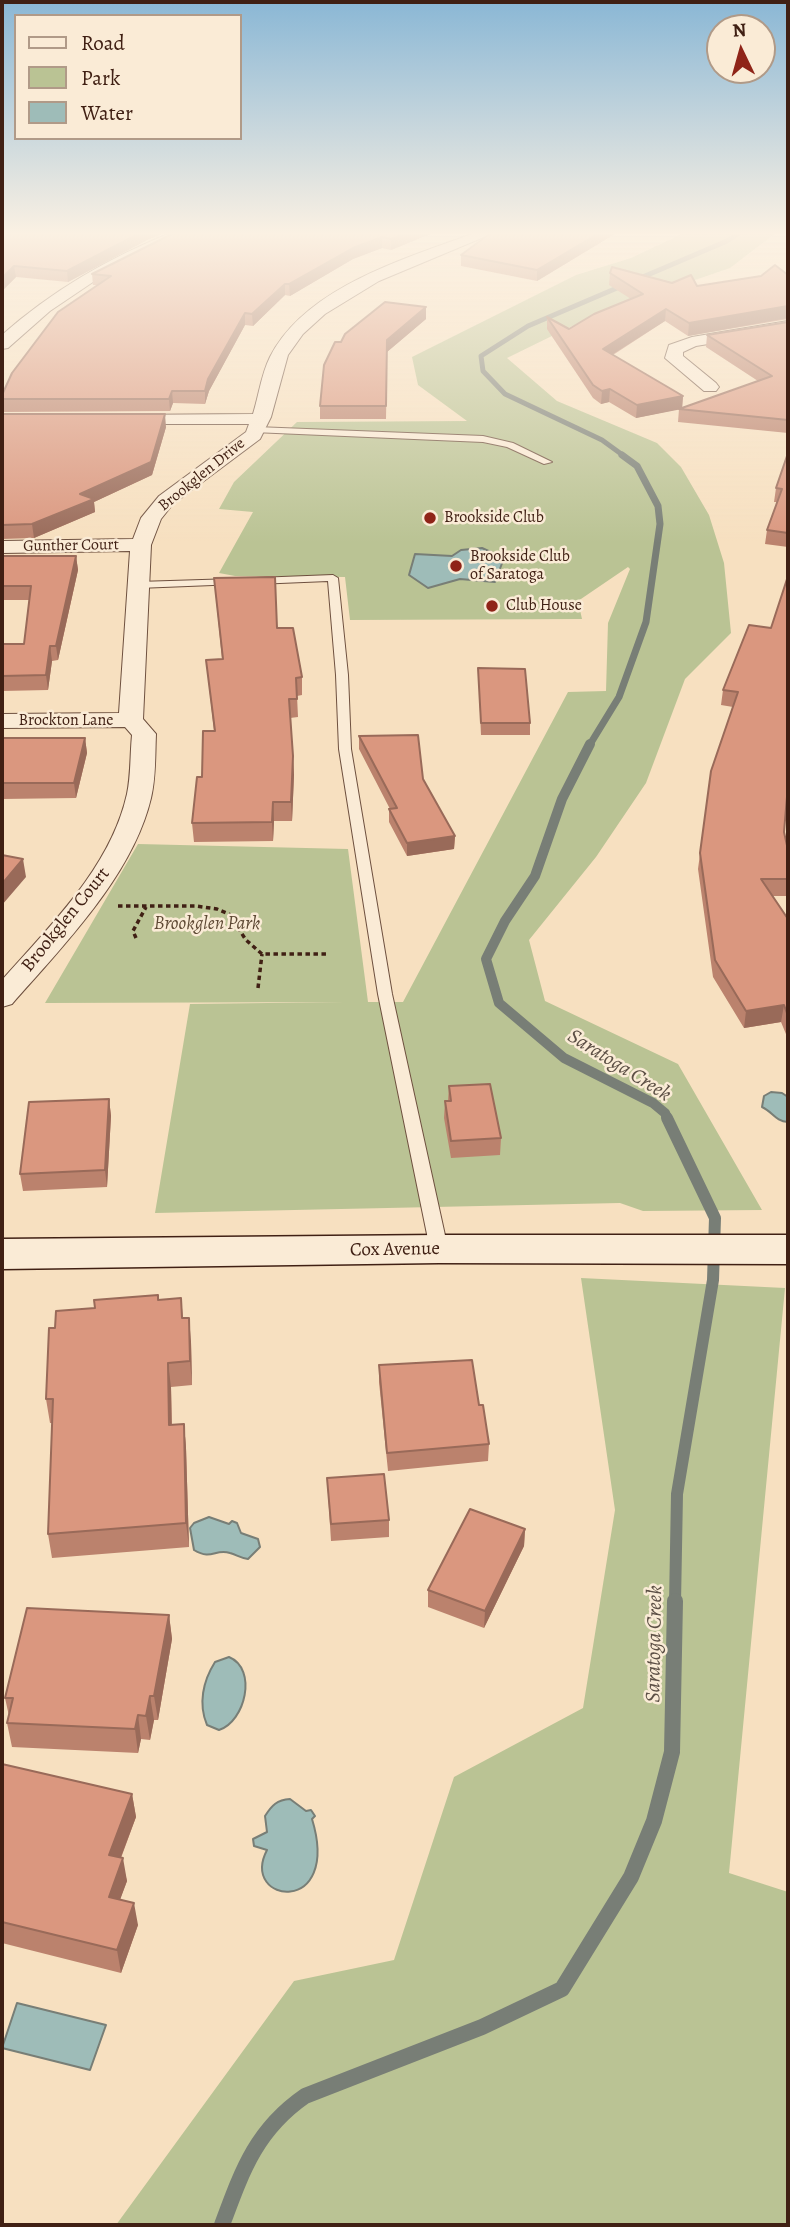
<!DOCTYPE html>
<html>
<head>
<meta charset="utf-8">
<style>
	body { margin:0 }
	#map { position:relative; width:790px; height:2227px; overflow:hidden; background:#f7e0c0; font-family:Alegreya,serif }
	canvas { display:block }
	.frame { position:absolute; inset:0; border:4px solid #402014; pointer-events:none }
	.legend { position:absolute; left:14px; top:14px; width:228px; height:126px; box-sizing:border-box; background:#faebd6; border:2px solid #b09a88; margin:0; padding:9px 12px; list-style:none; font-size:21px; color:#402014 }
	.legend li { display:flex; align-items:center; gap:14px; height:35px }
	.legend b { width:35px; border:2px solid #b09a88 }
	.north { position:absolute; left:706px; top:14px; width:70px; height:70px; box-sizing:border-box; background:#faebd6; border:2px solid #b09a88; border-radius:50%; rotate:355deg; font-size:19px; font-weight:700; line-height:28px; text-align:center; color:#402014 }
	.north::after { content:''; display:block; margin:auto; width:24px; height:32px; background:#8f2418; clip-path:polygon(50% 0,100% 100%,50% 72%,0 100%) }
</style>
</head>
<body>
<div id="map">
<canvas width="790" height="2227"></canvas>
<div class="frame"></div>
<ul class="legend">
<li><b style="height:9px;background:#faebd6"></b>Road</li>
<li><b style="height:19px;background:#bac394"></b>Park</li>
<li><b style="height:19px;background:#9ebcb8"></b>Water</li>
</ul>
<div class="north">N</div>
</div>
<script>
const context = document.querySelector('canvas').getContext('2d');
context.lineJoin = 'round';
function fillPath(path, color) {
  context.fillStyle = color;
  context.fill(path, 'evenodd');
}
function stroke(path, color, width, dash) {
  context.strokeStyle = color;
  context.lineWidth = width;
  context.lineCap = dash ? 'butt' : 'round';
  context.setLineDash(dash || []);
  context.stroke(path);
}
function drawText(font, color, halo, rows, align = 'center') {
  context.font = font + ' Alegreya,serif';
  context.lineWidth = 5;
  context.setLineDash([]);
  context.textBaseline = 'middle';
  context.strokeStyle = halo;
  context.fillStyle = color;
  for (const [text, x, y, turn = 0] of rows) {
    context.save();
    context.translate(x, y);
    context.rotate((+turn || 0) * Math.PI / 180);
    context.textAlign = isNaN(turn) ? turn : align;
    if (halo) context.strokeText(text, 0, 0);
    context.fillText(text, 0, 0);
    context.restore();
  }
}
fillPath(new Path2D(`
	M686,232H777L730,268L599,313L507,358L557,401L657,443L681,467L709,515L724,563L731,633L685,679L646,783L596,857L529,940L545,1001L678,1064L762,1210L643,1211L620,1203L155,1213L190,1004L346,1002L45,1003L138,844L348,849L368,1002H403L568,692L606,691L608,623L630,569L628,567L578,601L582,619L350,620L345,577L235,576L219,573L253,512L219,509L234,482L297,422L467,421L418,385L412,357L576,275L631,258Z
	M581,1278L785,1288L729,1873L788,1892V2225H116L294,1981L394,1960L454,1777L583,1708L615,1510Z`), '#bac394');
const water = new Path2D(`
	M482,548L504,558L495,582L460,579L428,588L409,575L415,554L452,556L461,550Z
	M771,1092L782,1093L788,1097V1122C775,1121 773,1112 762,1107L764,1096Z
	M209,1517L229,1524L232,1521L237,1523L241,1533L258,1539L260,1547L248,1559C240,1558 237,1555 230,1553C215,1548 212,1561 194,1550L190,1528L194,1523Z
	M229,1657C258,1669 245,1722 219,1730L207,1725C198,1704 203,1681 215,1662Z
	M290,1799L306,1811L311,1810L315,1816L312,1819C342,1917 239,1904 267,1850L254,1846L253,1839L267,1832L265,1816C272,1805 277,1800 290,1799Z
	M17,2003L106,2025L90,2070L2,2048Z`);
fillPath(water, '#9ebcb8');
stroke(water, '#787e76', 2);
stroke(new Path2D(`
	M624,456L602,440L505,394L483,371L481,356L528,326L727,241L741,232`), '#787e76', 5);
stroke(new Path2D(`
	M589,746L619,697L646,622L660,524L658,506L637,466L622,455`), '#787e76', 7);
stroke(new Path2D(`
	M590,744L562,799L535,876L505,921L486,959L499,1003L564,1058L653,1103L665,1113L668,1120`), '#787e76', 10);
stroke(new Path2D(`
	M667,1118L715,1218L713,1280L677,1494L675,1603`), '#787e76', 12);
stroke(new Path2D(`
	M222,2225C242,2171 256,2130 305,2096L482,2027L562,1989L631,1877L654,1821L672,1752L675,1601`), '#787e76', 16);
const lane = new Path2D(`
	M256,427L483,436L513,443L552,462L544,464L507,447L483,442L253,432L251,430Z
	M333,575L338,578L348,675L351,749L392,994L448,1249L445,1253H433L430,1249L378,994L339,749L336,675L328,581L256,584L251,581L256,578Z
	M234,579L238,580V584L138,588L133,585L138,582Z`);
const street = new Path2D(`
	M173,232H192L93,282L50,311L8,348L2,349V335C53,290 110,257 173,232Z
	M477,232H496L379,281L325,314L303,334L288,355L271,417L260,439L173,504L161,519L151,545L143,719L156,734C155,755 156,777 151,798C133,875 63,946 12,1004L2,1007V980C49,927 111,867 127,794C131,775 130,755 132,735L125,727L2,728V714L119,713L130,551L2,553V541L133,539L141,518L159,496L246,432L249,424H122L116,423L113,419L116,415L253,414C259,395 261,375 270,357C306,286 408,258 477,232Z
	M788,321V331L696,346L683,352V356L716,383L719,387L716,391H704L665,358L669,345L692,337Z`);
const secondary = new Path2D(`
	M439,1235H788V1264L439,1263L2,1269V1239Z`);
stroke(lane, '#6e503f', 2);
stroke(street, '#6e503f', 2);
stroke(secondary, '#402014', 3);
stroke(new Path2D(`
	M118,906H196L217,909L229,914L246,940L262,954H329
	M136,938L133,931L146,907
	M258,988L262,954`), '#402014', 3.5, [4.5, 3.5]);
fillPath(lane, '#faebd6');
fillPath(street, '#faebd6');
fillPath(secondary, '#faebd6');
fillPath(new Path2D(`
	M2,232H167L149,239L68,282L16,277L2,291Z
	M176,232H435L391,250L382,248L353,259L290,296L285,295L253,326L245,325L209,391L205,404L173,403L170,411L2,412V395L97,285H93L92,274Z
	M492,232H618L537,281L461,266V255Z
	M610,273L697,286L788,275V319L688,336L665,321L613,355L683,396L682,408L758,381L706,347L707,335L788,322V433L678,422L679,409L636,418L609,402L601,404L593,398L547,329V317L569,329L631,299L609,285Z
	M426,307V319L387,352L386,419H320V406L341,342Z
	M2,414L166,427L152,475L94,502L95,512L34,538L2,539Z
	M788,453V547L765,544L767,530L777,502H774L776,488Z
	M2,556H76L78,570L58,660L52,661L48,690L2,691V644H24L29,600H2Z
	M214,578L277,628L302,677V695L297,696L298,717L290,718L294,775L292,821H274L273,841L194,842L192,823L214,731L206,660L222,659Z
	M771,628L784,832L788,850V896H773L788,919V1039L781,1022L744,1028L713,977L698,869L711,771L733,707L721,705L723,690Z
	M478,668L530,723V735H481Z
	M359,736L423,779L455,836L454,849L407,856L389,822V809H390L359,749Z
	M2,738H85L87,753L76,798L2,799Z
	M449,1086L501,1138L500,1155L451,1158L444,1118L445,1101H448Z
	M109,1099L111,1116L107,1187L23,1191L20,1174Z
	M181,1298L183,1318L191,1342L192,1385L171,1387L172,1425L184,1424L186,1448L189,1547L52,1558L48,1534L52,1423H50L46,1399L55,1328L95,1308L158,1300Z
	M379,1365L489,1444L488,1461L388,1471L379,1382Z
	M327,1478L389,1520V1537L331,1541Z
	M525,1529L524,1546L484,1628L428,1607V1590Z
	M169,1615L172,1639L158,1720H154L150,1740L141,1739L138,1753L12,1747L7,1723L9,1716L5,1698Z
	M2,1764L132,1794L136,1817L121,1858L127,1881L120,1899L138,1925L121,1973L2,1943Z`), '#bb826d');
fillPath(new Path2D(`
	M142,232H167L149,239L68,282L67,271Z
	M409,232H435L391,250V239Z
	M601,232H618L537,281V270Z
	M382,237V248L353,259L290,296L289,284L353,248Z
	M14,266L16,277L2,291V278Z
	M285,284V295L253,326L252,314Z
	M788,306V318L688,336L689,323Z
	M426,307V319L387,352L386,419L387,340Z
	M666,309L665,321L602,361L603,349Z
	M245,313V325L209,391L205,404V391L208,379Z
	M610,389L609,402L601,404L602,391Z
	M172,391L173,403L170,411L169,399Z
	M683,396L682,409L636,418L637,405Z
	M165,414L166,427L152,475L94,502L95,512L34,538L32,524L80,494Z
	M76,556L78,570L58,660L56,646Z
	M50,646L52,661L48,690L46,675Z
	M85,738L87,753L76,798L74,783Z
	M293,756L294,775L292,821L291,802Z
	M273,802L274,821L273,841L272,822Z
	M455,836L454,849L407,856V843Z
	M23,859L26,877L2,905V884Z
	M784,1005L781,1022L744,1028L746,1011Z
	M109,1099L111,1116L107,1187L105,1170Z
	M189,1318L191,1342L192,1385L190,1361Z
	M168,1363L171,1387L172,1449L169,1425Z
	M184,1424L186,1448L189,1547L186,1523Z
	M525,1529L524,1546L484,1628L485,1611Z
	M169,1615L172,1639L158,1720L154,1696Z
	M150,1696L154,1720L150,1740L146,1716Z
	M138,1715L141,1739L138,1753L135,1729Z
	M132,1794L136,1817L113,1878L109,1855Z
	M123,1858L127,1881L113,1919L109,1897Z
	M134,1903L138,1925L121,1973L117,1950Z`), '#996a59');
const building = new Path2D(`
	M2,232H142L67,271L14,266L2,278Z
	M176,232H409L391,239L382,237L353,248L289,284H285L252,314L245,313L208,379L205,391H172L169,399H2V395L12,373L58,312L111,276L92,274Z
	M492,232H601L537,270L461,255Z
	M775,265L788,275V290L787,293L788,294V306L689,323L666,309L603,349L683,396L637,405L610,389L602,391L593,385L547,317L569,329L594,314L643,294L610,273L612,267L672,283L691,275L697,286L761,276Z
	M385,302L426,307L387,340L386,406H320L324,365L335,342H341L345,334Z
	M788,322V420L679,409L772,376L707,335Z
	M2,414H165L151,462L80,494L94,499L32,524L2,525Z
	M788,453V533L767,530L782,489L776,488Z
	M2,556H76L56,646H50L46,675L2,676V644H24L31,586H2Z
	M788,576V785L784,832L788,850V879H761L788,919V1016L784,1005L746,1011L715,960L700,853L711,771L738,692L723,690L749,625L771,628Z
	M275,577L277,628H293L302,677L296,678L297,699H289L293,756L291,802H273L272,822L192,823L197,777H202L203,731H215L206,660L223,659L214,578Z
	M478,668L525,669L530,723H481Z
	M418,735L423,779L455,836L407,843L389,809L397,808L359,736Z
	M2,738H85L74,783H2Z
	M2,855L23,859L2,884Z
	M490,1084L501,1138L451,1141L445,1101H451L449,1086Z
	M109,1099L105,1170L20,1174L29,1102Z
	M158,1295V1300L181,1298L182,1318H189L190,1361L168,1363L169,1425L184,1424L186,1523L48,1534L53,1399H46L49,1328H55L56,1311L95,1308L94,1300Z
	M472,1360L479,1405H483L489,1444L387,1453L379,1365Z
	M384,1474L389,1520L331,1524L327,1478Z
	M470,1509L525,1529L485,1611L428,1590Z
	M27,1608L169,1615L154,1696H150L146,1716L138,1715L135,1729L7,1723L13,1698H5Z
	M2,1764L132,1794L109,1855L123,1858L109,1897L134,1903L117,1950L2,1922Z`);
fillPath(building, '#da977f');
stroke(building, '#996a59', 2);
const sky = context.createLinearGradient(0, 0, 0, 543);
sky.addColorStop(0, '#8ab7d5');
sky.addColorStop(0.43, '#fbf1e3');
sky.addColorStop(1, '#fbf1e300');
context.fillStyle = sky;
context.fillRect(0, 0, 790, 543);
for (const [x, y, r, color] of [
	[430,518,7,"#8f2418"],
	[456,566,7,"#8f2418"],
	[492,606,7,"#8f2418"]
]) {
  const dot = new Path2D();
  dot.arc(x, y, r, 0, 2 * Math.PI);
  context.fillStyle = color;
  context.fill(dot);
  stroke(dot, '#faebd6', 2.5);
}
drawText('16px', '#402014', '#faebd6', [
	["Brookglen Drive",202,475,-39],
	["Gunther Court",71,546,-1],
	["Brockton Lane",66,721]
]);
drawText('16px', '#402014', '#faebd6', [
	["Brookside Club",444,518],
	["Brookside Club",470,557],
	["of Saratoga",470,575],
	["Club House",506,606]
], 'left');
drawText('19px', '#402014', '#faebd6', [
	["Brookglen Court",66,920,-51],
	["Cox Avenue",395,1250,-1]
]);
drawText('italic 19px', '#5e4934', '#faebd6', [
	["Brookglen Park",207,924]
]);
drawText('italic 21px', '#5c4f45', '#faebd6', [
	["Saratoga Creek",619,1066,32],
	["Saratoga Creek",655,1644,-89]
]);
</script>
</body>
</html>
